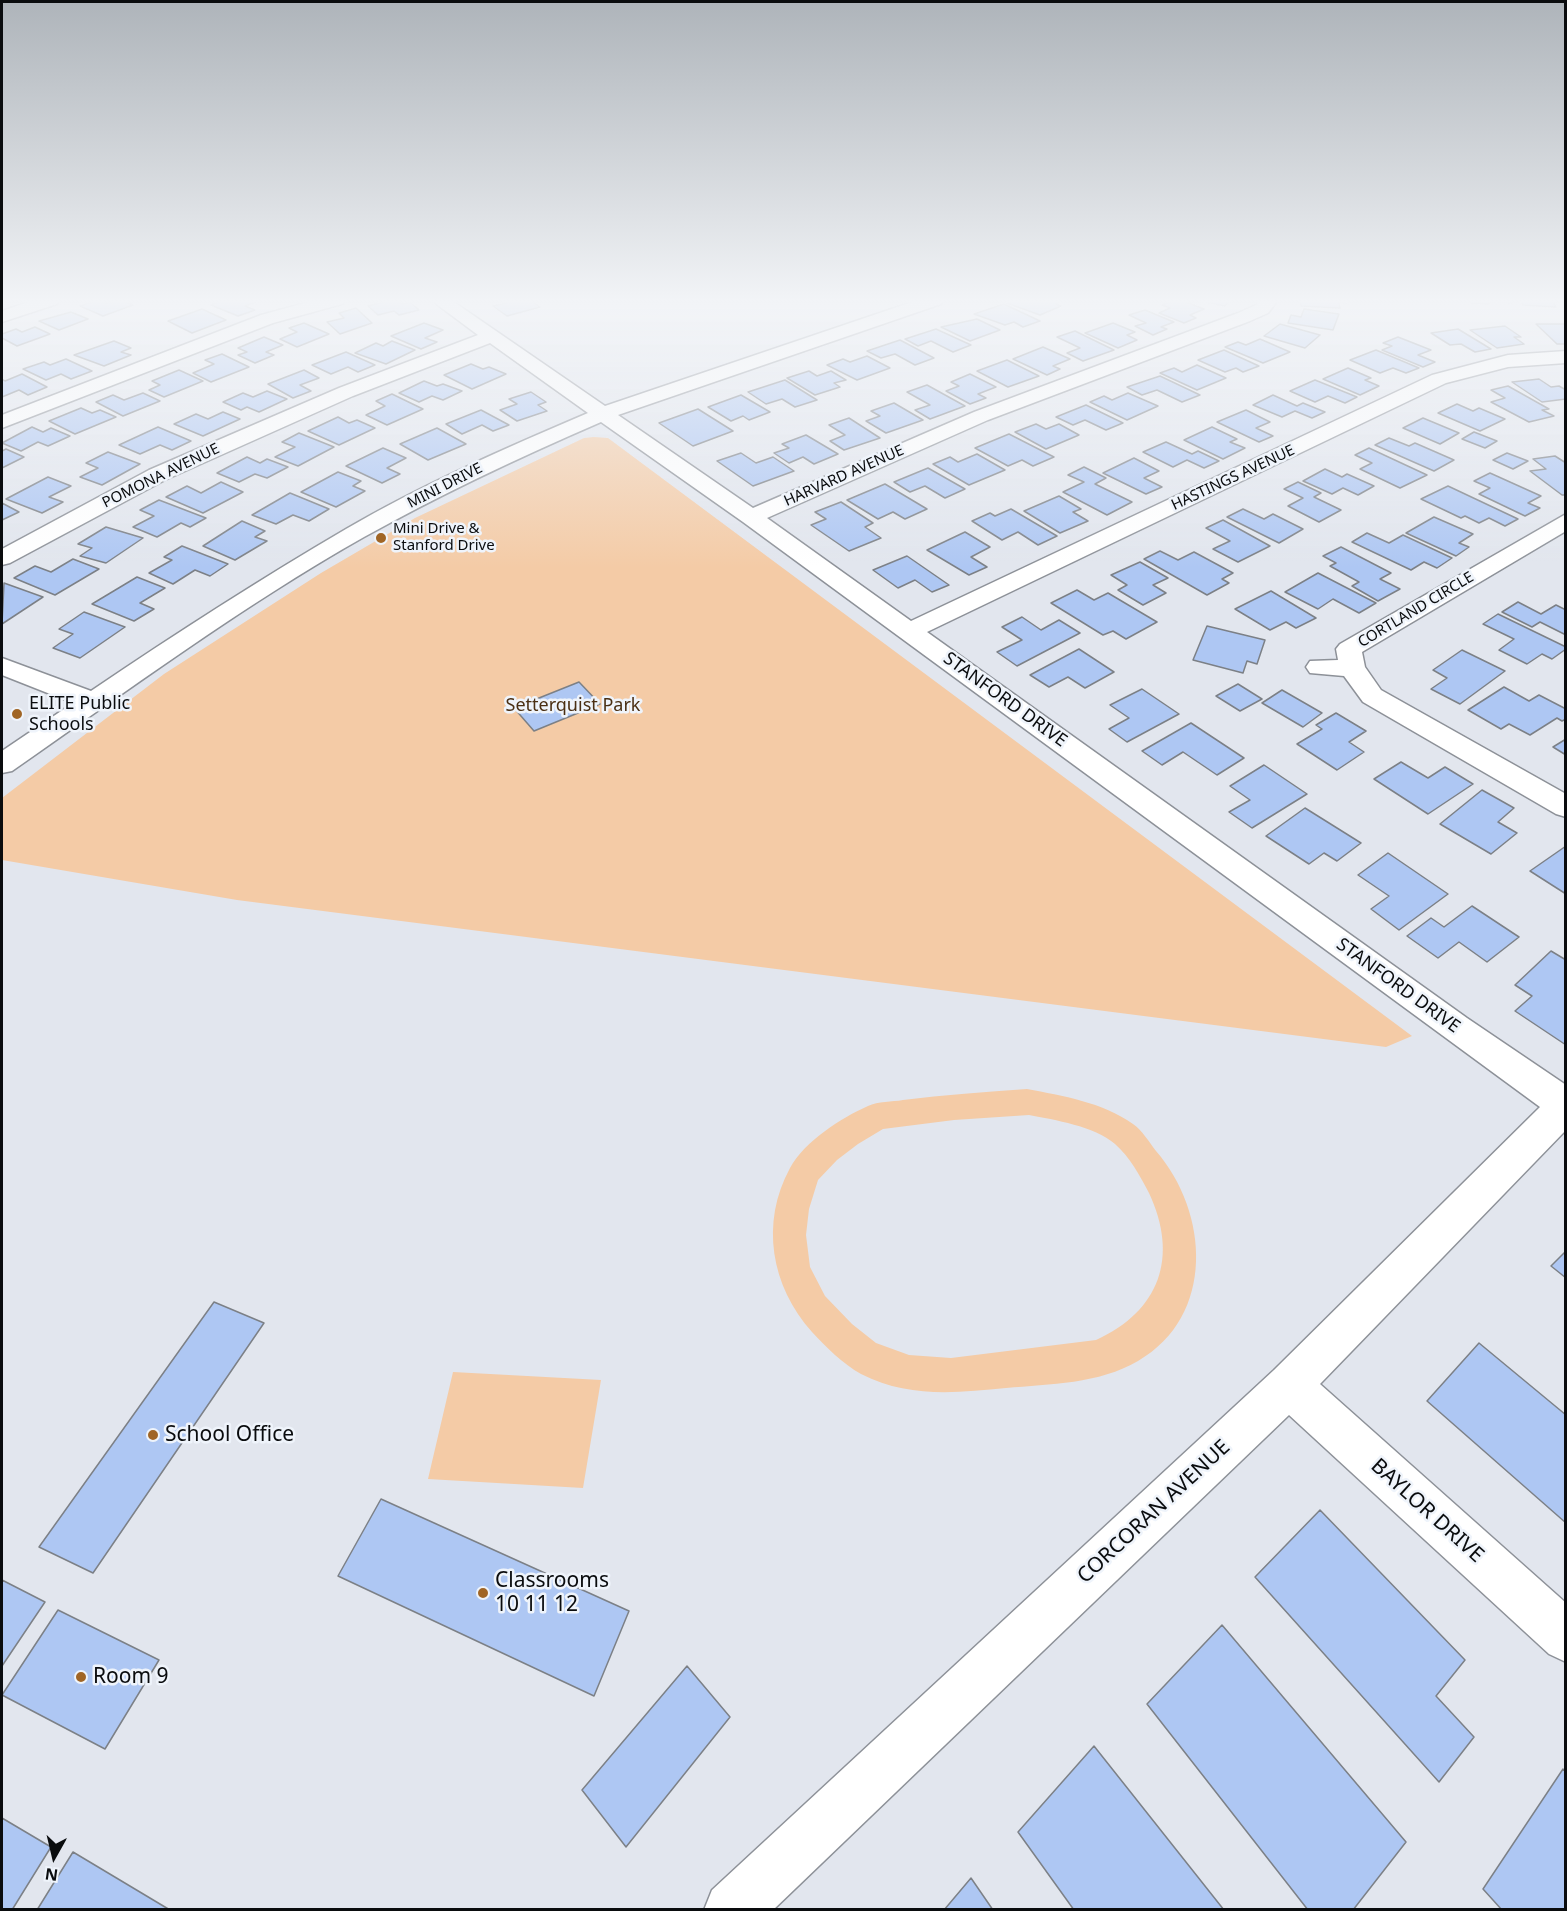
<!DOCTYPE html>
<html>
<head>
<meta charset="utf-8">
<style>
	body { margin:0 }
	#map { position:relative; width:1567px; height:1911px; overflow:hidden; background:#e2e6ee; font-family:"Noto Sans",sans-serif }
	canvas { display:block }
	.frame { position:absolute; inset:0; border:3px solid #0a0c0e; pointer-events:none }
	.north { position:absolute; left:24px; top:1827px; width:60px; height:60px; -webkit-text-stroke:4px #eff4fb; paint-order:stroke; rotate:188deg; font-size:16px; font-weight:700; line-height:24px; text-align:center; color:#0a0c0e }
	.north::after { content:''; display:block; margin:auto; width:21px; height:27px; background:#0a0c0e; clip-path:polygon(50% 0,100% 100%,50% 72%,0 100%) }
</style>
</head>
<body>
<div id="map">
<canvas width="1567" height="1911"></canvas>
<div class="frame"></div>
<div class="north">N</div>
</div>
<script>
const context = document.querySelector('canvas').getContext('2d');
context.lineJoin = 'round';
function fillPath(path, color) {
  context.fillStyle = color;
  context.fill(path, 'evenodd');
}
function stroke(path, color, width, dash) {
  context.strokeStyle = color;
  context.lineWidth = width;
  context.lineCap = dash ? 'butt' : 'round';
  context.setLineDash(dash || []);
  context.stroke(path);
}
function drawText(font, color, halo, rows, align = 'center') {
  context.font = font + ' "Noto Sans",sans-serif';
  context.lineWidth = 5;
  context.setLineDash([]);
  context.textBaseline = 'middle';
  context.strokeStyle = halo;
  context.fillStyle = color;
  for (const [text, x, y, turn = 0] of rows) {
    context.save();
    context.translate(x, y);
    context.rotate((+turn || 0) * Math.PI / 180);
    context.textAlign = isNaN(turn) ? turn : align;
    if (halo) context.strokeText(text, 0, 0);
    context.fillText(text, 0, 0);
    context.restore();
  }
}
fillPath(new Path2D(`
	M594,437L608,438L1412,1036L1386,1047L237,900L2,860V798L164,674L321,573L415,518L584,438Z
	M1027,1089C1063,1096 1102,1102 1133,1124C1142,1130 1149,1142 1156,1151C1209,1212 1216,1316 1138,1361C1099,1384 1050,1384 1006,1388C955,1393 908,1398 861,1374C843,1364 826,1347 812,1332C771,1286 760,1223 790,1168C805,1141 841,1118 868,1106C878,1101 892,1102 903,1100C944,1095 985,1092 1027,1089ZM1029,1115C1055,1120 1094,1126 1115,1144C1130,1157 1140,1176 1149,1193C1179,1257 1160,1311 1096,1340L951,1358L909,1355L876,1343L852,1324L825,1296L810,1267L806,1235L809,1209L818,1180L837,1160L858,1144L883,1129L954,1120Z
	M453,1372L601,1380L583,1488L428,1479Z`), '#f4cba6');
const building = new Path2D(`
	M98,300L106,303L121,300L133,305L103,316L80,306Z
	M224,300H260L245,306L255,310L238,316L211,305Z
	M391,300H398L402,304L410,302L419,310L399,315L394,311L378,315L368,306Z
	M502,300H530L540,307L507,316L493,306L506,303Z
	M1013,300H1056L1060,302L1056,304L1061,306L1040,315L1007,303Z
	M1174,300H1181L1204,309L1190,315L1196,318L1184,323L1159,313L1170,308L1162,305Z
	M1196,300H1230L1225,306Z
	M1300,300H1345L1346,303L1339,302L1340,308L1301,306Z
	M1470,300H1511L1513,303L1487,301L1489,304L1472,303Z
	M1520,300H1552L1556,307L1523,305Z
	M1004,304L1040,321L1023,327L1014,322L1005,325L974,314Z
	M356,308L372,323L340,334L327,322L344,318L339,313Z
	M202,309L226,320L192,333L168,321Z
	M1304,309L1339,314L1333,330L1288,323L1291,315L1301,317Z
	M1145,310L1174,322L1161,327L1167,329L1153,335L1135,326L1146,323L1129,315Z
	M71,312L88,319L59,330L39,321Z
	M977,319L1000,330L970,341L941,327Z
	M304,323L329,334L297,347L280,339L297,332L289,328Z
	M424,323L443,330L425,338L437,342L421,349L391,336Z
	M1113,323L1135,332L1127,335L1137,340L1118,348L1085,333Z
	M1280,324L1320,335L1305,348L1264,336Z
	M1536,324H1566V344H1557Z
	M1505,326L1521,337H1514L1524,344L1497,348L1470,330Z
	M35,327L50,334L17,346L2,338V334L16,329L22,332Z
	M936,329L971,345L953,352L931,341L918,346L905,339Z
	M1458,329L1491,349L1475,352L1461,344L1450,345L1431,333Z
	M1075,331L1114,350L1083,361L1067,353L1080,348L1057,337Z
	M264,337L283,345L266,352L274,355L255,363L238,355L247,352L238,348Z
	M1398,337L1431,350L1418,355L1435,362L1423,367L1382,350L1392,346L1383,343Z
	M1260,339L1290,352L1263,363L1225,347L1238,342L1246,345Z
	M900,340L934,358L915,365L895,354L881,358L867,351Z
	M114,341L131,348L121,352L131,355L104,366L74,355Z
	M392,341L415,350L386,364L355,353L376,343L383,346Z
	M1043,347L1070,359L1053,366L1060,369L1047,375L1013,359Z
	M1224,350L1259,366L1243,372L1236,368L1225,372L1198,360Z
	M1376,350L1419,368L1406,373L1393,368L1380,373L1350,360Z
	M346,352L375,365L358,372L348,367L331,374L312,365Z
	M222,354L249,367L211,382L193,373L214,364L205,360Z
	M867,356L890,368L857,380L827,365L843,359L850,362Z
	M66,359L92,371L71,379L61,374L46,380L23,369L44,362L50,365Z
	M1007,360L1039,376L1008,387L977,371Z
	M471,364L483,369L489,367L506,374L472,389L444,375Z
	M1197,365L1226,378L1197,390L1160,373L1174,368L1182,372Z
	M1348,368L1371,378L1365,380L1379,386L1360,395L1323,379Z
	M179,370L203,381L164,397L149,390L160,385L152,381Z
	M304,370L319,378L300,385L311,391L293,398L268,384Z
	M809,371L817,376L831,371L846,380L834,383L840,387L815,395L787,378Z
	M22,374L47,387L28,395L19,390L2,397V379L5,381Z
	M970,374L996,387L978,394L986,398L970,404L946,391L959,386L951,382Z
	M1160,376L1200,395L1182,402L1157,390L1142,395L1127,387Z
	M1539,379L1551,387L1559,386L1566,390V399L1542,402L1512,382Z
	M785,380L817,400L795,407L782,399L766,404L748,392Z
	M1315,380L1357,397L1345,403L1328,396L1315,402L1290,391Z
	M424,381L437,386L443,384L462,391L443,400L432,396L419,402L399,393Z
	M927,385L965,406L930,419L915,410L930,405L907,392Z
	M1508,386L1549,409L1542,410L1554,416L1529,422L1491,402L1505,398L1491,390Z
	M267,391L287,399L259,412L247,407L241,410L223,402L243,393L253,397Z
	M531,392L546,402L538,405L547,411L517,421L500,410L517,404L509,399Z
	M143,393L160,401L123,416L96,402L113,395L124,400Z
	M1128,393L1158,406L1127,420L1090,402L1104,396L1112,400Z
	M392,394L423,409L387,425L366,415L385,406L376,401Z
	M741,395L770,412L749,420L743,416L731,421L708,407Z
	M1273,395L1297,406L1303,403L1325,412L1312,418L1295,411L1282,417L1253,405Z
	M894,403L923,420L886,433L866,421L880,416L871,411Z
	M1457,404L1473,411L1479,408L1505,419L1480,431L1438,413Z
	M1086,405L1123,423L1106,430L1085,420L1073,425L1056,417Z
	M81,408L92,413L100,410L116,417L75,434L49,421Z
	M698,409L733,431L693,446L659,423Z
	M481,410L509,425L493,431L482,425L462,434L446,424Z
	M1246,410L1270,422L1256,428L1273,436L1259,442L1217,422Z
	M223,412L240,419L203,436L174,424L196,414L208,419Z
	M338,417L349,423L357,420L375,428L339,445L308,431Z
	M849,418L880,438L844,450L830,441L845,435L829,425Z
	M1423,418L1459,433L1440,444L1403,428Z
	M1036,424L1046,429L1059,424L1079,435L1046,449L1015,432Z
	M32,427L43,432L51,428L70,436L48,446L38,442L21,451L2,443Z
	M158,427L191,441L172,450L160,445L140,454L119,445Z
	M1212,427L1237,439L1230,442L1245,448L1223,459L1184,440Z
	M437,428L466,444L428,460L400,444Z
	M1474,432L1497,441L1485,448L1462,439Z
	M299,433L334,447L298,466L275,457L295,447L282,442Z
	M1009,434L1054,457L1033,466L1022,460L1008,466L975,448Z
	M806,435L838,454L814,464L803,457L789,463L774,453L789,448L782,444Z
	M1389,438L1409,446L1415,443L1454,460L1434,471L1375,445Z
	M1166,442L1192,454L1198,451L1219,461L1204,468L1187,460L1173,467L1143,452Z
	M383,448L406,458L387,468L400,474L382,483L346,466Z
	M1369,448L1427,475L1400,488L1360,469L1372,463L1355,455Z
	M6,449L24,457L2,468V451Z
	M108,452L140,464L102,485L80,477L98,468L86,463Z
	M741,453L756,463L773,457L794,471L753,486L717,461Z
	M1507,453L1528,461L1513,469L1493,460Z
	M977,454L1005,470L969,485L933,464L950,457L958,462Z
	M1555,456L1566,463V495H1562L1530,471L1546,469L1533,459Z
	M247,457L260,463L267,459L288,467L267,478L255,474L239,482L217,473Z
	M1134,458L1159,471L1144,478L1162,487L1146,494L1103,473Z
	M1084,467L1106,478L1095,484L1132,502L1107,515L1063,492L1084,482L1068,475Z
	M928,468L965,489L945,498L925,486L910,492L894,482Z
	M1325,469L1342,477L1347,474L1374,486L1358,495L1343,488L1332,494L1303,481Z
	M338,472L361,481L353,486L365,491L336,507L301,492Z
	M1490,473L1541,496L1528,503L1540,508L1525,516L1479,494L1490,488L1474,481Z
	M48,477L71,486L49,497L63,502L42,513L6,499Z
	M221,482L243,492L203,513L166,497L187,486L201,493Z
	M1298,482L1321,493L1314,497L1341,510L1319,522L1288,506L1303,498L1284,489Z
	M885,484L927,509L905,519L893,512L878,519L847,500Z
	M1448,486L1518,519L1505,526L1489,518L1479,523L1465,516L1461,518L1421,499Z
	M290,493L329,509L309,521L293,515L276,524L252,515Z
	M1059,496L1081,509L1073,512L1088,521L1060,533L1024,511Z
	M159,500L206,518L190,527L181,523L157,537L133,527L154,516L140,510Z
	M841,502L873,523L865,527L881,538L849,551L811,525L826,519L815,512Z
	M2,503L19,512L2,520Z
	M1011,509L1057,536L1038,545L1018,532L1002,540L972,521L990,513L995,516Z
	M1243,509L1264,519L1273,514L1303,529L1279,543L1227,517Z
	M1434,517L1473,534L1459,543L1469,547L1456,556L1406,533Z
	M1223,520L1270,546L1238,562L1213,549L1230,541L1206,528Z
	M242,521L265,531L255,537L267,541L235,560L203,546Z
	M106,527L143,538L106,563L80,556L92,548L78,544Z
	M965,532L990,547L971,557L987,567L969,575L927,550Z
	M1367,533L1389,543L1403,535L1452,558L1437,568L1424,562L1411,570L1352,542Z
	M182,546L228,564L210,576L195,570L173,584L149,573L172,560L164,557Z
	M1341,547L1391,573L1380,579L1400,589L1378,601L1352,586L1359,582L1330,566L1336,563L1323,556Z
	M1160,551L1178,560L1194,552L1233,573L1222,579L1229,583L1207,595L1144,559Z
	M907,556L949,585L932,592L915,580L898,588L873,570Z
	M73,559L99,569L55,595L14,578L35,566L51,572Z
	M1140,562L1168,578L1153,585L1166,593L1143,605L1118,590L1127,585L1111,575Z
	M1318,573L1376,603L1359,613L1333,599L1318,609L1285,592Z
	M137,577L165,588L140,603L154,609L134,621L92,604Z
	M4,583L43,597L2,624Z
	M1077,590L1094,600L1108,593L1157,622L1126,639L1113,631L1103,635L1051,603Z
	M1271,591L1316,618L1296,628L1286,622L1270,630L1235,609Z
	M1518,602L1541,614L1556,605L1566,610V635L1540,622L1532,627L1502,612Z
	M84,612L125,627L80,658L53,648L73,634L59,629Z
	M1498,614L1566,647V649L1552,659L1542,654L1527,664L1499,650L1514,639L1483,624Z
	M1022,617L1041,630L1059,620L1080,633L1017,666L997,652L1022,640L1002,627Z
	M1207,626L1265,640L1257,664L1247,661L1243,673L1193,660Z
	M1079,649L1114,672L1085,688L1068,677L1049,687L1030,675Z
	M1462,650L1505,671L1460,704L1431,689L1447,678L1433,670Z
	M579,682L600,704L534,731L514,708Z
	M1238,684L1262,699L1240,711L1216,696Z
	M1504,687L1529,701L1539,695L1566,709V719L1562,721L1557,718L1530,735L1509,724L1501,729L1468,710Z
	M1142,689L1179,714L1127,742L1109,729L1129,718L1110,705Z
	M1282,690L1322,713L1303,727L1262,703Z
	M1336,713L1366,731L1349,742L1364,752L1337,770L1297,744L1322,729L1316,725Z
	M1191,723L1244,758L1217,775L1183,752L1162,765L1142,751Z
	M1566,739V755L1553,747Z
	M1401,762L1428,778L1445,767L1473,784L1428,814L1374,779Z
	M1264,765L1307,794L1252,828L1229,812L1250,800L1230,786Z
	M1482,790L1514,808L1498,822L1517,833L1491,854L1440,824Z
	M1305,808L1361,843L1337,861L1324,853L1309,864L1266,836Z
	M1566,846V894L1530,871Z
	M1388,853L1448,894L1399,930L1371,909L1389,896L1358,875Z
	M1472,906L1519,937L1487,962L1459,942L1438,958L1407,936L1431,918L1444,927Z
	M1551,951L1566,960V1045L1515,1011L1532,996L1515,985Z
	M1566,1251V1278L1551,1266Z
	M214,1302L264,1323L93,1573L39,1547Z
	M1479,1343L1566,1415V1523L1427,1401Z
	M381,1499L629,1611L594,1696L338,1576Z
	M1320,1510L1465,1660L1436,1696L1474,1737L1439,1782L1255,1577Z
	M2,1580L45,1602L2,1666Z
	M58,1610L159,1660L105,1749L2,1695Z
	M1222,1625L1406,1842L1353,1910H1308L1147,1704Z
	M687,1666L730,1717L626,1847L582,1790Z
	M1094,1746L1224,1910H1074L1018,1832Z
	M1563,1769L1566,1772V1910H1502L1483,1889Z
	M2,1818L51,1847L12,1910H2Z
	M73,1852L170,1910H37Z
	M971,1878L993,1910H944Z`);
fillPath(building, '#aec7f3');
stroke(building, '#7c8086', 1.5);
const minor = new Path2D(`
	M34,300H60L57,304L2,322V311Z
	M316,300H345L342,304L273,323L2,428V415L261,315Z
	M431,300H451L605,406L918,300H944L941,304L618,415L753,508L974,412L1238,313L1256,305L1260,300H1278L1268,313L1250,321L988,420L767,518L911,621L1432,375L1508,355L1566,351V363L1508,367L1446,383L927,632L1467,1018L1566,1085V1130L1320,1384L1566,1603V1662L1549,1654L1289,1415L773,1910H704L712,1890L1274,1370L1540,1107L743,522L601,422C520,457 441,494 364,537C242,606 127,691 12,771L2,773V751L73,703L2,675V658L91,691C175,634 259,580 346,529C423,484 506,448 588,413L490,343L353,396L165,480L10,563L2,565V549L149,470L339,388L478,335Z
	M1566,514V531L1362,652L1365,667L1381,690L1566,794V817L1556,814L1363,702L1344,676L1310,673L1306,667L1310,661L1338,660L1336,649L1340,644Z`);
stroke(minor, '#8d9198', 3);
fillPath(minor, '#fff');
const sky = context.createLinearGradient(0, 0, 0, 568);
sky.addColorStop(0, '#aeb4ba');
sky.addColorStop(0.53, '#f2f4f7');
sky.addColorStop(1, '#f2f4f700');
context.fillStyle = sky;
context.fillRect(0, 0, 1567, 568);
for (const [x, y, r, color] of [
	[381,538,6,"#a06525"],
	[17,714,6,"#a06525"],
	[153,1435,6,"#a06525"],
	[483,1593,6,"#a06525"],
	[81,1677,6,"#a06525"]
]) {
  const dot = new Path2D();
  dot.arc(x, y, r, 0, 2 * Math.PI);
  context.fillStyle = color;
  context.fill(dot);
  stroke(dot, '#eff4fb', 2);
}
drawText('15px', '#0a0c0e', '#eff4fb', [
	["POMONA AVENUE",161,476,-26],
	["HARVARD AVENUE",844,476,-24],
	["HASTINGS AVENUE",1233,478,-25],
	["MINI DRIVE",445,486,-27],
	["CORTLAND CIRCLE",1416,610,-31]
]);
drawText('15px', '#0a0c0e', '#eff4fb', [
	["Mini Drive &",393,529],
	["Stanford Drive",393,546]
], 'left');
drawText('18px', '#0a0c0e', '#eff4fb', [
	["STANFORD DRIVE",1005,700,36],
	["STANFORD DRIVE",1398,986,36]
]);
drawText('18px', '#0a0c0e', '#eff4fb', [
	["ELITE Public",29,704],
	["Schools",29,725]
], 'left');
drawText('18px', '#4a2f13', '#eff4fb', [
	["Setterquist Park",573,706]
]);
drawText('21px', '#0a0c0e', '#eff4fb', [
	["School Office",165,1435],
	["Classrooms",495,1581],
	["10 11 12",495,1605],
	["Room 9",93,1677]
], 'left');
drawText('21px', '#0a0c0e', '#eff4fb', [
	["BAYLOR DRIVE",1427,1511,42],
	["CORCORAN AVENUE",1154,1512,-43]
]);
</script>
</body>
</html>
